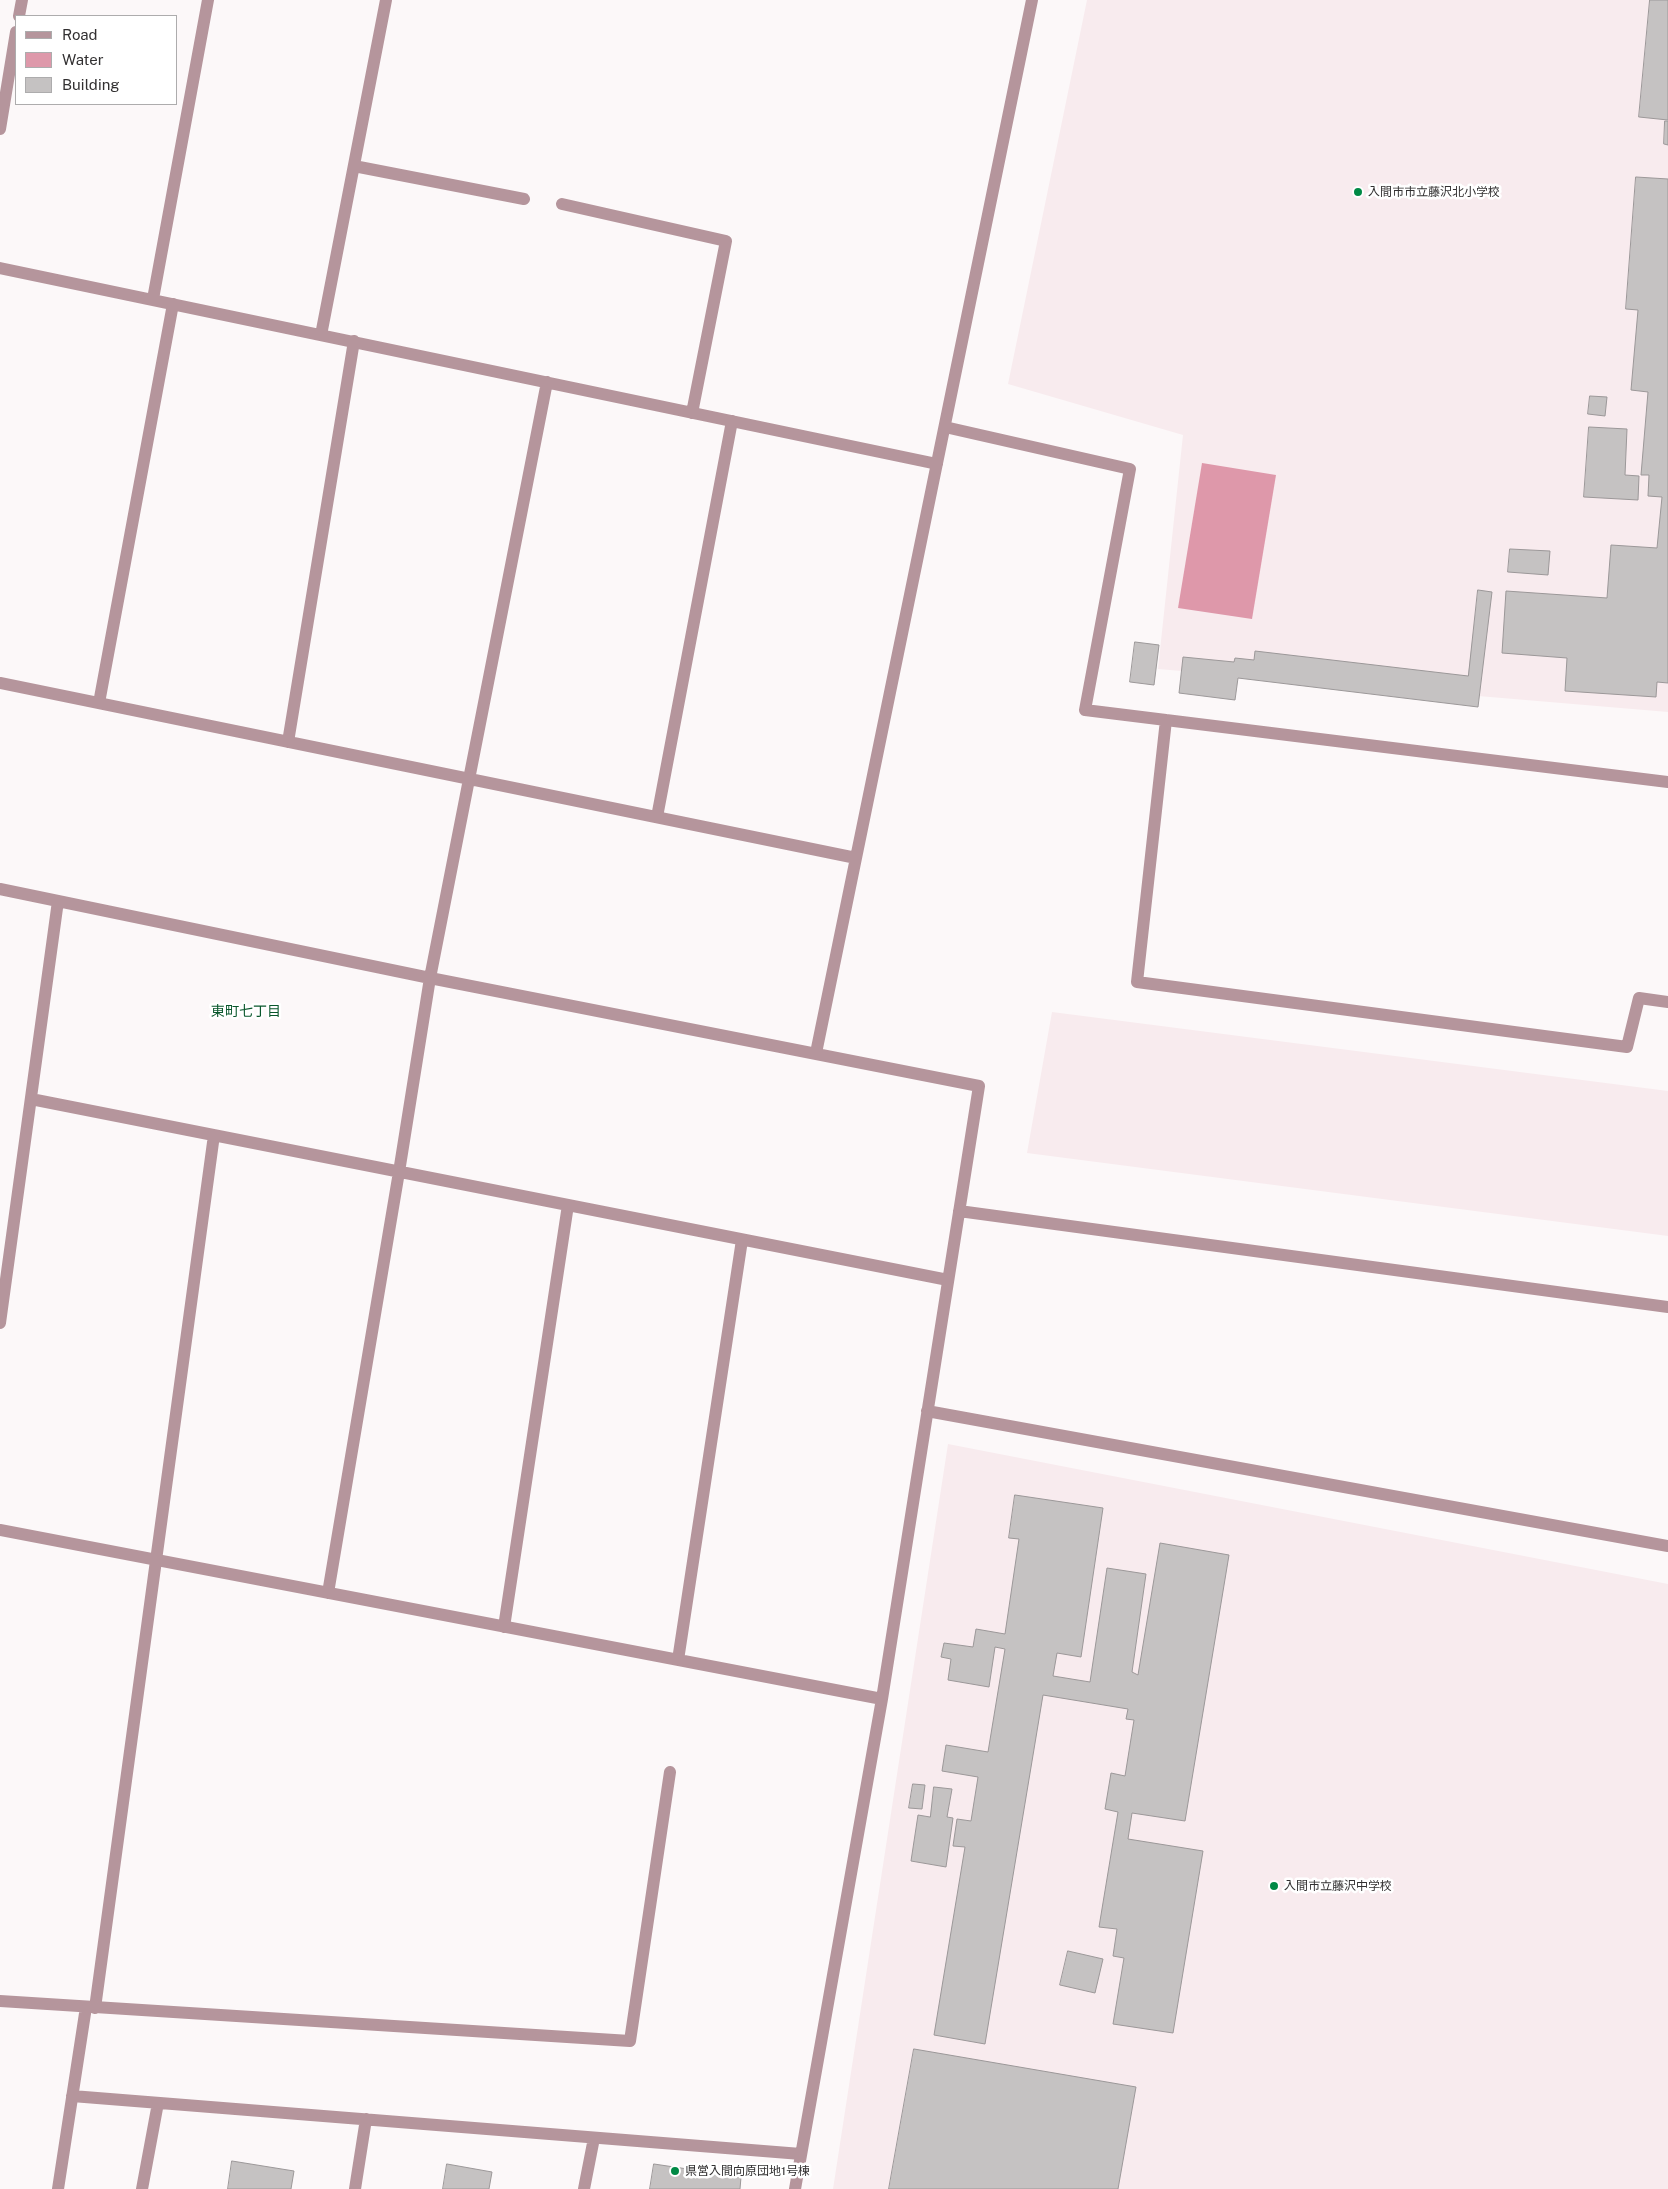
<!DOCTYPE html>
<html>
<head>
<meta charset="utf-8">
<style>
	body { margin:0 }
	#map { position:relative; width:1668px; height:2189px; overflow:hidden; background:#fcf8f9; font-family:"Public Sans",sans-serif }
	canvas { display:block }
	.legend { position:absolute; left:15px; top:15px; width:162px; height:90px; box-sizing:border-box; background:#fff; border:1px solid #adacad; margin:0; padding:6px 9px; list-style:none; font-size:15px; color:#323031 }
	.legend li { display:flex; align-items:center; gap:10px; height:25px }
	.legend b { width:25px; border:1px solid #adacad }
</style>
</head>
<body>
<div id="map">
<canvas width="1668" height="2189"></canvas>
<ul class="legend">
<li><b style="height:6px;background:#b5959c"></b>Road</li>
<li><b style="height:14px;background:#de98aa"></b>Water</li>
<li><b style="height:14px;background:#c5c2c2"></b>Building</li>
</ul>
</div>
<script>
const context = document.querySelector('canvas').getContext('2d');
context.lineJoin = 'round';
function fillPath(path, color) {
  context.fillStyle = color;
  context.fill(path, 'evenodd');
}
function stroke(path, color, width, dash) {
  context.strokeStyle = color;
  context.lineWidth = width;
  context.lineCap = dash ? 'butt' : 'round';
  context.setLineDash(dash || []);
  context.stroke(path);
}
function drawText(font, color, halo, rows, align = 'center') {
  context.font = font + ' "Public Sans","Noto Sans JP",sans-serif';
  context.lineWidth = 5;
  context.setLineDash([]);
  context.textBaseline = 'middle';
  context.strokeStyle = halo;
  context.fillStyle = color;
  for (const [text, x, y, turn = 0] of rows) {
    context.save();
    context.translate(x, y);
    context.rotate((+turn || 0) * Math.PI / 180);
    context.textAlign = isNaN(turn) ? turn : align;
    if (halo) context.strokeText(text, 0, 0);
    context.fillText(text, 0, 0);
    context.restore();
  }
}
fillPath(new Path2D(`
	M1087,0H1668V712L1158,669L1183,435L1008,384Z
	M1052,1012L1668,1091V1236L1027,1153Z
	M948,1444L1668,1584V2189H833Z`), '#f8ebee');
fillPath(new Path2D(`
	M1202,463L1276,475L1252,619L1178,608Z`), '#de98aa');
const building = new Path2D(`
	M1650,0H1668V120L1639,117Z
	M1665,121H1668V145L1664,144Z
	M1636,177L1668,179V683L1657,682L1656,697L1565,691L1567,658L1502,653L1506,591L1607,598L1611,545L1657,548L1662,497L1648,496L1649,475H1641L1648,392L1631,390L1638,310L1626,309Z
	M1590,396L1607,397L1605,416L1588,414Z
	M1589,427L1627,429L1625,475L1639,476L1638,500L1584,497Z
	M1510,549L1550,551L1548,575L1508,572Z
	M1478,590L1492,592L1478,707L1238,678L1235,700L1179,693L1183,657L1234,662L1235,658L1254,660L1255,651L1468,676Z
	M1135,642L1159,645L1154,685L1130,682Z
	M1015,1495L1103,1508L1081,1657L1057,1653L1053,1676L1090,1682L1107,1568L1146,1574L1132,1672L1138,1675L1160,1543L1229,1555L1185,1821L1132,1813L1128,1839L1203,1851L1173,2033L1113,2024L1124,1958L1113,1956L1117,1929L1099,1927L1118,1812L1105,1809L1111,1773L1125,1776L1134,1720L1126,1719L1128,1709L1043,1695L985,2044L934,2035L965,1847L953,1846L957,1819L971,1821L978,1777L942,1771L946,1745L988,1752L1005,1649L995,1647L989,1687L948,1680L951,1659L941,1657L944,1643L973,1647L976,1629L1005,1634L1019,1539L1009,1538Z
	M913,1784L925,1785L922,1809L909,1808Z
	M934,1787L952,1789L947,1817L953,1818L946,1867L911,1861L918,1815L930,1817Z
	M1068,1951L1103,1959L1095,1993L1060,1985Z
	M914,2049L1136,2087L1118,2189H889Z
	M232,2161L294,2171L291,2189H228Z
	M447,2164L492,2172L489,2189H443Z
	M654,2164L741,2177L740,2189H650Z`);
fillPath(building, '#c5c2c2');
stroke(building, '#9c9899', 1);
stroke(new Path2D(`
	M19,16L22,0
	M0,129L16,32
	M354,166L524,199
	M562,204L726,241L692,413
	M0,268L937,464
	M153,299L208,0
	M321,335L386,0
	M945,427L1130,469L1085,710L1668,782
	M0,683L856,858
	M99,703L173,304
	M1166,720L1137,982L1627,1047L1639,998L1668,1002
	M288,742L354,341
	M657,817L732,421
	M0,889L430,978L979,1086L882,1699L795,2189
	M816,1053L1032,0
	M31,1099L948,1280
	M959,1211L1668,1307
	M0,1323L58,901
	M927,1411L1668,1546
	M0,1530L882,1699
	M328,1593L399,1172L430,978L547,382
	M504,1627L568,1205
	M678,1660L742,1240
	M0,2001L630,2041L670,1772
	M95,2008L214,1135
	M72,2096L801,2154
	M58,2189L86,2007
	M142,2189L158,2103
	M355,2189L366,2119
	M584,2189L594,2138`), '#b5959c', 12);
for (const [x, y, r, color] of [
	[1358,192,5,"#008945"],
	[1274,1886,5,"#008945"],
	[675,2171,5,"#008945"]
]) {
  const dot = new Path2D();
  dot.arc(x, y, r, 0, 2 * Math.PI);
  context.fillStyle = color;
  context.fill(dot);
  stroke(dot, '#fff', 2);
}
drawText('12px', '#323031', '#fff', [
	["入間市市立藤沢北小学校",1368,192],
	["入間市立藤沢中学校",1284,1886],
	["県営入間向原団地1号棟",685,2171]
], 'left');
drawText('14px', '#09572c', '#fff', [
	["東町七丁目",246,1012]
]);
</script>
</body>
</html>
